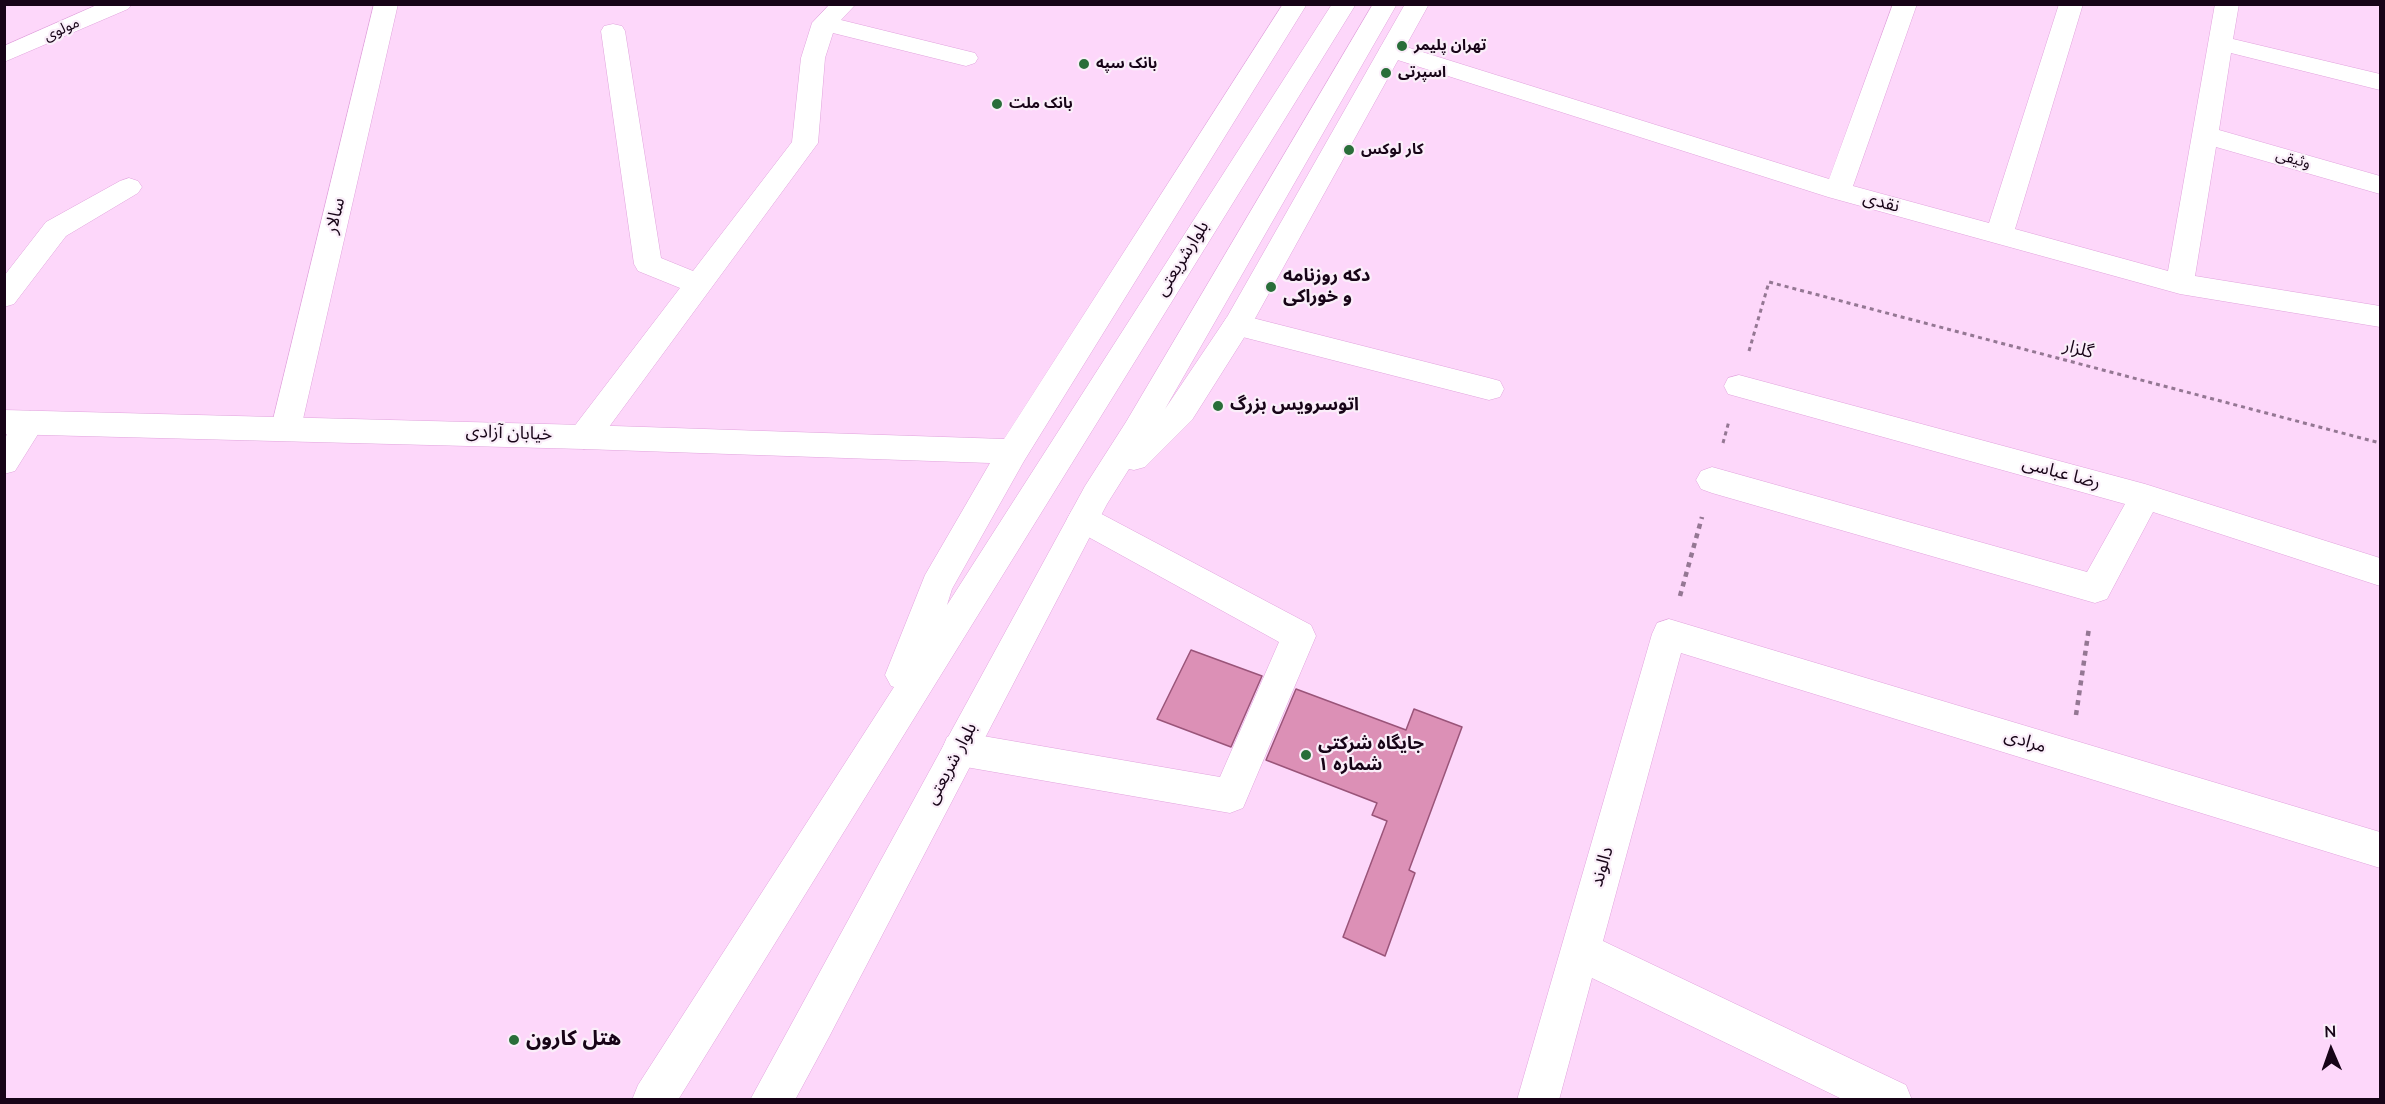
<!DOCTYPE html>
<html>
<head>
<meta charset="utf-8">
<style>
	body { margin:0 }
	#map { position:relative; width:2385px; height:1104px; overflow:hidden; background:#fdd7fa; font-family:"Nunito Sans",sans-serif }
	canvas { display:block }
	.frame { position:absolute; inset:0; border:6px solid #170417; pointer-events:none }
	.north { position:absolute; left:2301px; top:1020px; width:60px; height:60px; -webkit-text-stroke:4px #faeef9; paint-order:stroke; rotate:358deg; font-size:16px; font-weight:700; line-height:24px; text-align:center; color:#170417 }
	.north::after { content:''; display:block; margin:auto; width:21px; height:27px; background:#170417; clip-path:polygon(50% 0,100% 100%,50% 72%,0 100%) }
</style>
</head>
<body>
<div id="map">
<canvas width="2385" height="1104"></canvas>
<div class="frame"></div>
<div class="north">N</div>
</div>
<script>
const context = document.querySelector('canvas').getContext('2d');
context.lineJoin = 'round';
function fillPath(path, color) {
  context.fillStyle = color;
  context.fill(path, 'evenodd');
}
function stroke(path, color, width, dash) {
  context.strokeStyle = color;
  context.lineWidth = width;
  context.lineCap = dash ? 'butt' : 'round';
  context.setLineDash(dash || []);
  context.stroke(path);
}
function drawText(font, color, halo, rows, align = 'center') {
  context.font = font + ' "Nunito Sans","Noto Sans Arabic",sans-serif';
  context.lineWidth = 4.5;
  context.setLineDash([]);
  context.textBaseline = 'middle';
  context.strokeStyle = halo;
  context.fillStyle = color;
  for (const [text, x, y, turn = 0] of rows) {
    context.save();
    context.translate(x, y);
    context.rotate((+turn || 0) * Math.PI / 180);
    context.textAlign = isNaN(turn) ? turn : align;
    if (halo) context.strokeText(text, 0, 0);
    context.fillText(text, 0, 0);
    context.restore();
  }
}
const building = new Path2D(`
	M1191,650L1262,676L1231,747L1157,719Z
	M1296,689L1406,730L1414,709L1462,727L1409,870L1415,873L1385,956L1343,937L1387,821L1372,815L1377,803L1266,760Z`);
fillPath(building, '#dc90b6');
stroke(building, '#9a5479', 1.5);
const minor = new Path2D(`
	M99,4H132L128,9L4,62V46Z
	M374,4H398L301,428L297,436L286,440L275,436L271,428Z
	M830,4H856L841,20L975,53L978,58L975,63L966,66L833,33L825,58L818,143L595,446L584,449L573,446L568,437L573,428L680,288L638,271L634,264L601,31L604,26L613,24L622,26L625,31L661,258L693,271L792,142L801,58L812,23Z
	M1893,4H1917L1853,186L1989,223L2059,4H2083L2015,229L2168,271L2215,4H2239L2233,39L2380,74V90L2231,53L2219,130L2380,176V194L2216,147L2195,276L2380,306V327L2180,294L1828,197L1382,55L1379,50L1382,45L1391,42L1400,45L1829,179Z
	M129,178L138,181L142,187L138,193L66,236L14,304L4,307V276L46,222L120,181Z
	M1237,314L1489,378L1500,381L1504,389L1500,397L1489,400L1227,333L1222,325L1227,317Z
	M1739,375L2145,484L2380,558V586L2153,512L2107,599L2095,603L1712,493L1701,489L1696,480L1701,471L1712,467L2087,572L2125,504L1728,394L1724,386L1728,378Z
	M30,411L41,415L45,423L15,471L4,474C4,449 1,420 30,411Z
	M1083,506L1094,510L1311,625L1316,636L1243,808L1230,813L960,766L947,761L942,749L947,737L960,732L1220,777L1279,642L1072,528L1067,519L1072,510Z
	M1669,619L2380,832V868L1681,653L1603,941L1906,1085L1912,1100H1844L1592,978L1559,1100H1517L1652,634L1657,623Z`);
const major = new Path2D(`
	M1283,4H1307L1024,461L952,589L947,605L1332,4H1356L678,1100H632L638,1085L894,687L891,686L885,675L925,575L990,463L584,449L4,434V410L584,425L1004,439Z
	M1373,4H1397L1165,409L1227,317L1405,4H1429L1247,333L1192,420L1145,467L1134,470L1129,469L1107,504L829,1037L795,1100H750L1085,486L1126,422Z`);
stroke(minor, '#e0a3dc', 1);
stroke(major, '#e0a3dc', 1);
stroke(new Path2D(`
	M1749,351L1769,282L2380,443
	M1723,443L1729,421`), '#947793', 3, [4, 4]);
stroke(new Path2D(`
	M1680,596L1702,517
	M2076,715L2089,628`), '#947793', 4.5, [5, 5]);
fillPath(minor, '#fff');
fillPath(major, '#fff');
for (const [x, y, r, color] of [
	[1402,46,6,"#296e39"],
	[1084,64,6,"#296e39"],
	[1386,73,6,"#296e39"],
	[997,104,6,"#296e39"],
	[1349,150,6,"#296e39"],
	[1271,287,6,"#296e39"],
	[1218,406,6,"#296e39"],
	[1306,755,6,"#296e39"],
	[514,1040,6,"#296e39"]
]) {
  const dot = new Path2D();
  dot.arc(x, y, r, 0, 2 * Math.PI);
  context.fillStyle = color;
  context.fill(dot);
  stroke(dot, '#faeef9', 2);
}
drawText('15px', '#170417', '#faeef9', [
	["مولوی",62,30,-24],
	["وثیقی",2293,160,16]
]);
drawText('bold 15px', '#170417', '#faeef9', [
	["تهران پلیمر",1414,46],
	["بانک سپه",1096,64],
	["اسپرتی",1398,73],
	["بانک ملت",1009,104],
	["کار لوکس",1361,150]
], 'left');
drawText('18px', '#170417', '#faeef9', [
	["نقدی",1881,203,15],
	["سالار",336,216,-77],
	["بلوارشریعتی",1183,259,-58],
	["گلزار",2078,350,15],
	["خیابان آزادی",509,434,2],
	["رضا عباسی",2061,474,15],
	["مرادی",2025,742,17],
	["بلوار شریعتی",952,764,-62],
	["دالوند",1603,867,-74]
]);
drawText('bold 18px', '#170417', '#faeef9', [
	["دکه روزنامه",1283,277],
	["و خوراکی",1283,298],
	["اتوسرویس بزرگ",1230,406],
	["جایگاه شرکتی",1318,745],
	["شماره ۱",1318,766]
], 'left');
drawText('bold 21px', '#170417', '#faeef9', [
	["هتل کارون",526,1040]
], 'left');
</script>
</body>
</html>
